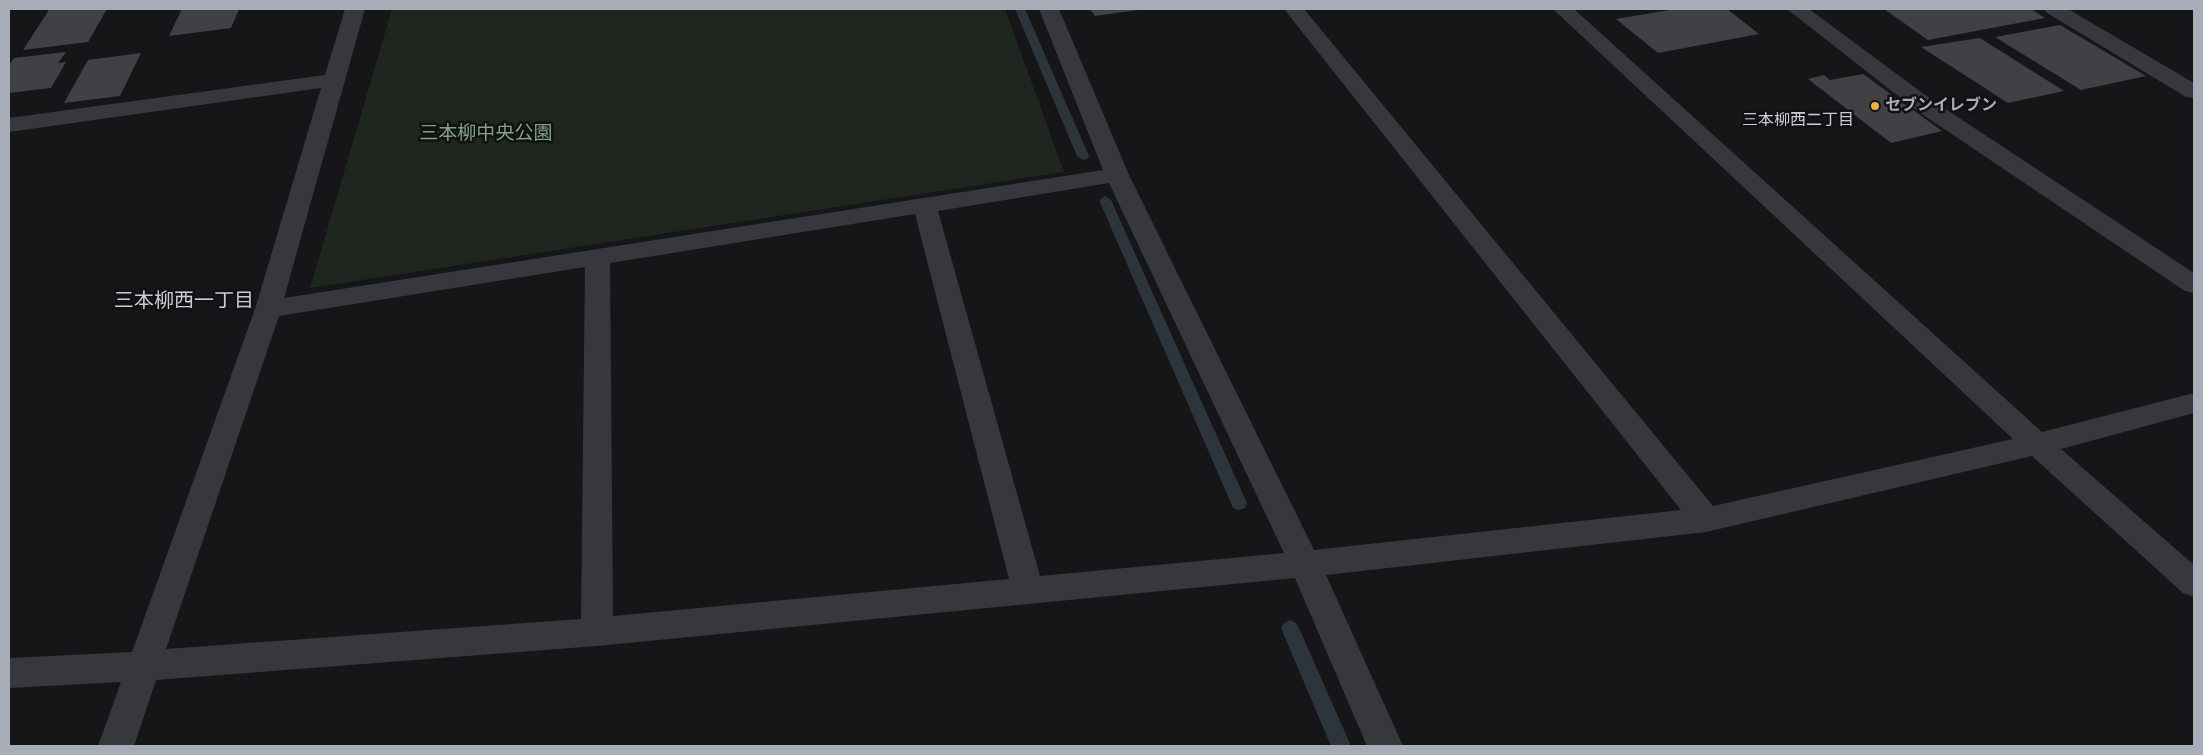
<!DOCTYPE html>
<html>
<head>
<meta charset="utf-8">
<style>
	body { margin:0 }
	#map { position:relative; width:2203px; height:755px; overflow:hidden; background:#161618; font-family:"Space Grotesk",sans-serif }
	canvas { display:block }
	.frame { position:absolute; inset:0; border:10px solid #a8adb8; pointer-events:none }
</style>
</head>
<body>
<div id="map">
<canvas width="2203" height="755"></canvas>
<div class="frame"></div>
</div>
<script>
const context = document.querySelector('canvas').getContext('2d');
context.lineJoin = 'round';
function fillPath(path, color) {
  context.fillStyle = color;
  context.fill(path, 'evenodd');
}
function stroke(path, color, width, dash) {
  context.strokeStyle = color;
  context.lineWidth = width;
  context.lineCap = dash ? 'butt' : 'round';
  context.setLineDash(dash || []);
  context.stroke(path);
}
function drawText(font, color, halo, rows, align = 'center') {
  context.font = font + ' "Space Grotesk","Noto Sans JP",sans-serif';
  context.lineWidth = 5;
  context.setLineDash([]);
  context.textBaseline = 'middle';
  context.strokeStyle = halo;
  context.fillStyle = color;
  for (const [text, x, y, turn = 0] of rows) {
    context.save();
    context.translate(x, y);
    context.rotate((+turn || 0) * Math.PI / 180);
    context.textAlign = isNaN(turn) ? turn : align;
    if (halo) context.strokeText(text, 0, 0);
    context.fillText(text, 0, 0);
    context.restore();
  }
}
fillPath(new Path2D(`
	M392,9H1005L1064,172L310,288Z`), '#1e261f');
fillPath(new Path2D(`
	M1015,9H1025L1089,156L1087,159L1083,160L1077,156Z
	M1105,196L1111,200L1247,503L1245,508L1239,510L1233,508L1231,503L1099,200Z
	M1290,620L1296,623L1299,628L1351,746H1331L1281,628L1284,623Z`), '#2c353c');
fillPath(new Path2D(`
	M62,9H107L88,42L23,50L49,10Z
	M182,9H239L231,28L169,36Z
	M1090,9H1138V10L1095,16Z
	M1676,9H1727L1759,34L1658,53L1616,19Z
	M1884,9H2031L2045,18L1928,40Z
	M2060,25L2146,76L2081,90L1995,37Z
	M1980,38L2064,91L2008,103L1921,47Z
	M66,52L58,63L66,62L51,88L9,93V65L14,58Z
	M141,53L120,96L64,103L88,60Z
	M1863,74L1942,131L1891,143L1808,79L1824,75L1830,80Z`), '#404145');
fillPath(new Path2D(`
	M345,9H365L284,298L1103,170L1039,9H1059L1129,175L1314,550L1681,510L1284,9H1304L1713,506L2013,439L1553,9H1574L2042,432L2194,393V413L2061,449L2194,565V597L2183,593L2032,456L1706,532L1326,575L1403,746H1367L1295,578L597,646L156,680L134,746H98L121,682L9,688V658L132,652L255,309L321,88L9,132V118L325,75ZM1109,183L1284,553L1040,576L938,211ZM915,214L1009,579L613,616L610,263ZM585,267L581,619L166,649L279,316Z
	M1787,9H1809L1932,100L2194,273V293L2185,291L1916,110Z
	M2044,9H2068L2194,83V98L2186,97L2047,13Z`), '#37383d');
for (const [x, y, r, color] of [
	[1875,106,5,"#f2b134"]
]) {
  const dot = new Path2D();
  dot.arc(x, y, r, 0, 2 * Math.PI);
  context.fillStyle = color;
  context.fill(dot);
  stroke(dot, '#111113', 2);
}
drawText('bold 16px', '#a8adb8', '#111113', [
	["セブンイレブン",1885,106]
], 'left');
drawText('16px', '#c9ccd4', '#111113', [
	["三本柳西二丁目",1798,121]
]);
drawText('19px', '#7fa381', '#111113', [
	["三本柳中央公園",486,134]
]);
drawText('20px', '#c9ccd4', '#111113', [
	["三本柳西一丁目",184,302]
]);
</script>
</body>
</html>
